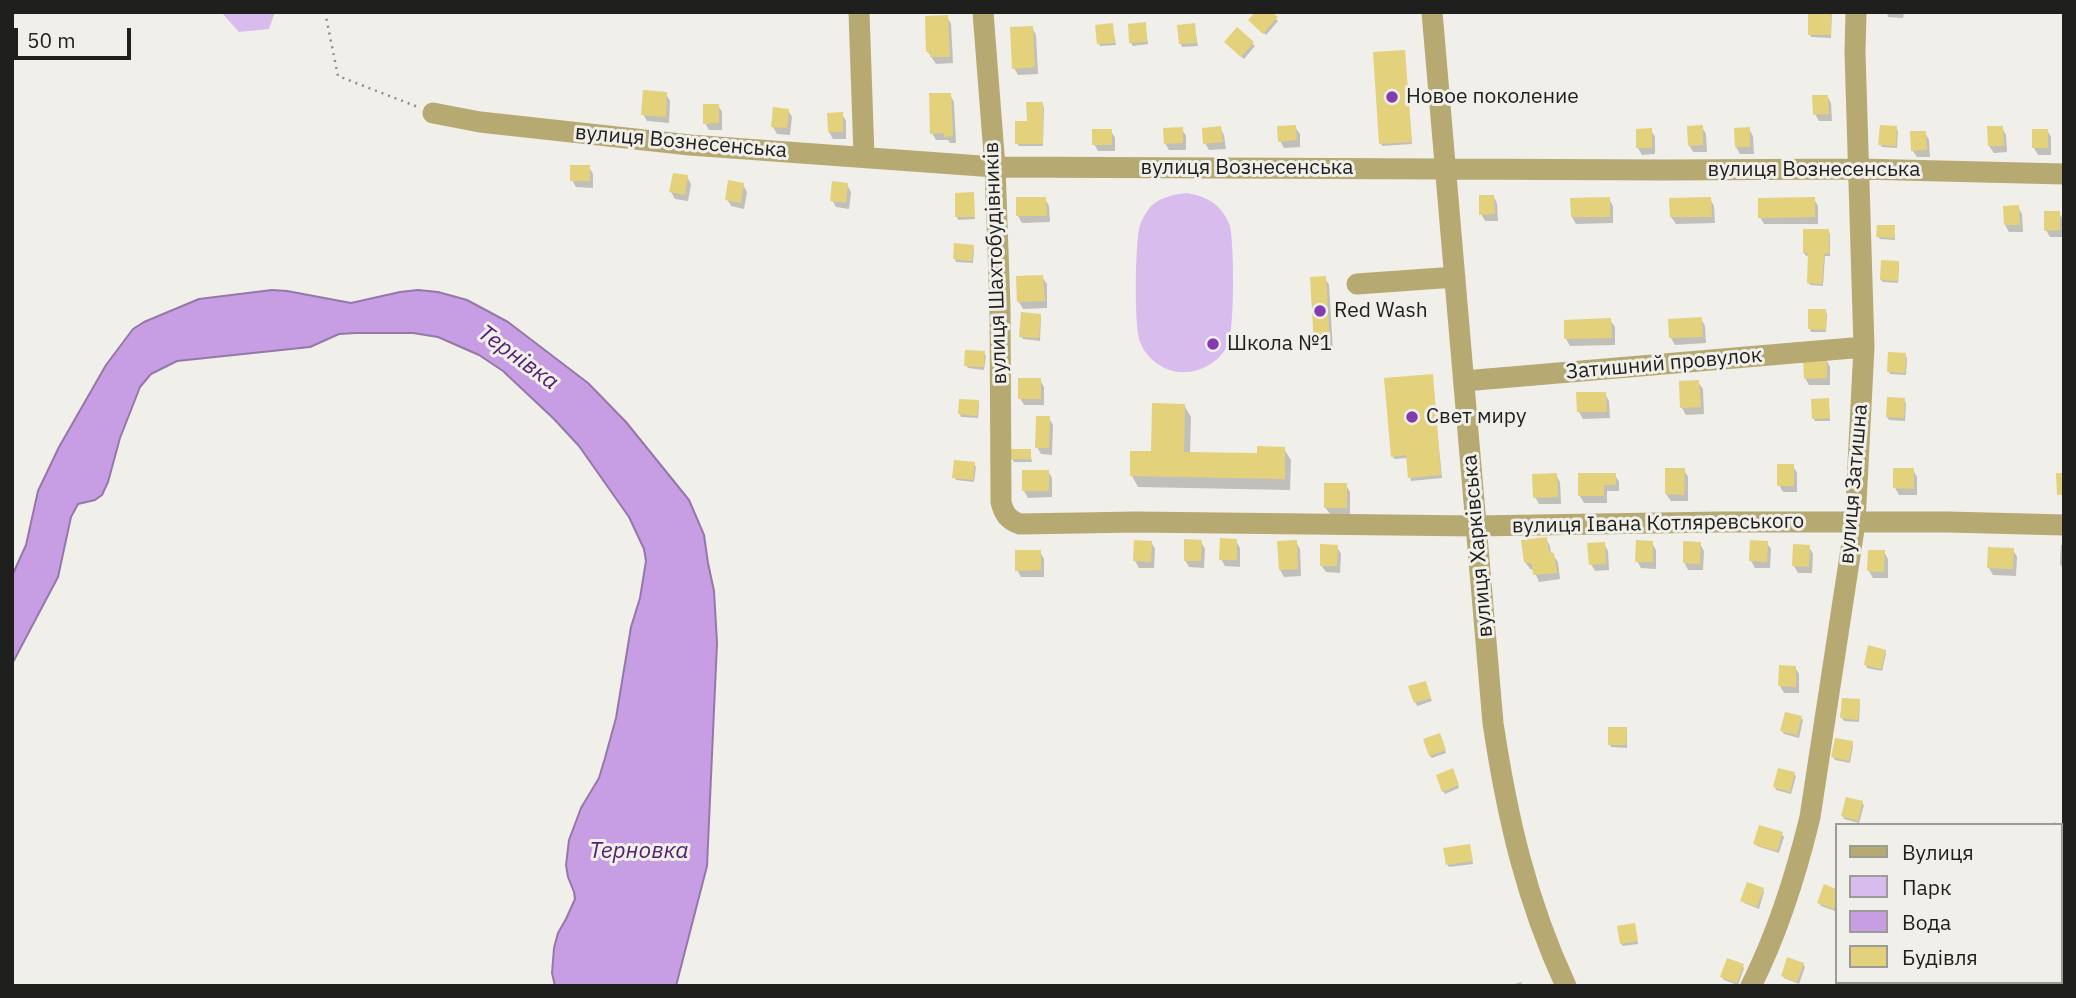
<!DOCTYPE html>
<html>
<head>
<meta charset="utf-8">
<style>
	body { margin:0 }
	#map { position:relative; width:2076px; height:998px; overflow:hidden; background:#f0efe9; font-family:"IBM Plex Sans",sans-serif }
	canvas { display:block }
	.frame { position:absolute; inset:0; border:14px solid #1f1f1d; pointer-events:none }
	.legend { position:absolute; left:1835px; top:823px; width:228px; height:161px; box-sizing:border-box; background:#f0efe9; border:2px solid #9c9c97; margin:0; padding:9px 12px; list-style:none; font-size:21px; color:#1f1f1d }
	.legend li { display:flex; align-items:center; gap:14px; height:35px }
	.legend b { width:35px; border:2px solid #9c9c97 }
	.scale { position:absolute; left:14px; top:28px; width:117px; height:32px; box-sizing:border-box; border:4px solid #1f1f1d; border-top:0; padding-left:9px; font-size:21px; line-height:24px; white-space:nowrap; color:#1f1f1d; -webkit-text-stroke:5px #f0efe9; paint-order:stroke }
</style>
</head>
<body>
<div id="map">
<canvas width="2076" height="998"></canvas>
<div class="frame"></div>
<ul class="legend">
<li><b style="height:9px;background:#b6aa72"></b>Вулиця</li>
<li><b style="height:19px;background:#d8bced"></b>Парк</li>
<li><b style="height:19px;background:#c79ee4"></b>Вода</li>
<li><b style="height:19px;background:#e3d17b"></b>Будівля</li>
</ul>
<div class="scale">50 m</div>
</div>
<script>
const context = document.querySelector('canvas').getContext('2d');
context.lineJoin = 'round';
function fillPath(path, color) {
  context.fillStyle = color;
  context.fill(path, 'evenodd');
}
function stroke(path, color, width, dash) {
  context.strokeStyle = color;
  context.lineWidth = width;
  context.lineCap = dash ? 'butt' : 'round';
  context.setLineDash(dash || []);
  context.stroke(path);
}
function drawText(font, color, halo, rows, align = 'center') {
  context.font = font + ' "IBM Plex Sans",sans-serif';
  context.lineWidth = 6;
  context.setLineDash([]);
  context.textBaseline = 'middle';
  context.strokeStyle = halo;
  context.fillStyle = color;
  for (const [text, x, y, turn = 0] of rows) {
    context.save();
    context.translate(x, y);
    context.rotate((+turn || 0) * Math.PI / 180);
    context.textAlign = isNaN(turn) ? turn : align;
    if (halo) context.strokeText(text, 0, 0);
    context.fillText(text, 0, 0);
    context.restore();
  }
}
fillPath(new Path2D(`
	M221,12H275L269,29L239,32Z
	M1186,193C1198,195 1210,198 1219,208C1223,212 1228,220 1230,226C1234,244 1235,327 1228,344C1221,360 1204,371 1186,372C1167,374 1147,360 1140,342C1134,325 1135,242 1140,225C1142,219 1147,211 1151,206C1161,197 1173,195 1186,193Z`), '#d8bced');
const water = new Path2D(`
	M272,290L287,291L351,303L400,292L418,290L438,292L467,300L508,322L588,383L626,422L689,500L704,535L708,563L714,591L717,643L707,866L676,986H555L552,973L554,948L558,933L566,919L575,899L574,892L568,877L566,865L569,840L581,808L599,778L605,758L616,718L631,627L640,598L646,561L644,549L629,517L579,446L554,419L503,371L479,355L438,337L413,333H356L339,334L310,347L177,361L151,374L140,387L120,438L108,482L102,495L95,500L78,504L71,517L58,577L12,664V576L26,545L38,491L59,447L106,365L133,329L144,322L199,299Z`);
fillPath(water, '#c79ee4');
stroke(water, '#9578a8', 2);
fillPath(new Path2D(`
	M1810,12H1832L1831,38L1811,37L1810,34Z
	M1887,12H1904L1903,18L1888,17Z
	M947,17L951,24L953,63L936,64L928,52Z
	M1276,19L1278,21L1266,35L1252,23Z
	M1145,24L1148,44L1133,46L1131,43Z
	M1112,25L1116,45L1100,46L1099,43Z
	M1194,25L1198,46L1182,47L1181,44Z
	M1032,28L1036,35L1038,74L1018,75L1014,68Z
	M1237,30L1255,46L1244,59L1228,45Z
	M1404,51L1412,144L1382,146L1381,143Z
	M666,94L670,101L669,123L647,121L643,114Z
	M950,95L954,102L956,143H950L948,140H936L932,133Z
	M1827,96L1831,103L1832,121H1819L1815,114Z
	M1042,104L1044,107L1043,146H1019L1017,143Z
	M718,105L722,112V130H709L705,123Z
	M788,110L792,117L790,135L777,134L773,127Z
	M842,114L846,121V139H833L829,132Z
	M1295,127L1300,134V147L1284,148L1280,141Z
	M1702,127L1706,134L1707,152H1693L1689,145Z
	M1220,128L1224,135L1226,149L1209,150L1205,143Z
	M1896,128L1898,131L1897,148L1882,147L1880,144Z
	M2002,128L2006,135L2007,152L1994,153L1989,146Z
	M1182,129L1186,136V150H1169L1165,143Z
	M1749,129L1753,136L1754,154H1740L1736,147Z
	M1651,130L1655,137V154L1642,155L1638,148Z
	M2047,130L2051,137V155H2038L2034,148Z
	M1111,131L1115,138V151H1098L1094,144Z
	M1925,133L1929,140L1930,157H1917L1912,150Z
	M589,167L593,174V188L576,187L572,180Z
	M687,177L691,184L688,201L675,199L671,192Z
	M743,185L747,192L744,209L731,206L727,199Z
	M847,185L851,192L849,209L836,207L832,200Z
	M973,194L975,219L958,220L957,217Z
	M1493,196L1497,203L1498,221H1485L1481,214Z
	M1045,199L1049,206L1050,222L1022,223L1018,216Z
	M1609,199L1613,206V223L1576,224L1572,217Z
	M1710,199L1714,206L1715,223L1676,224L1671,217Z
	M1814,199L1818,206V224H1764L1760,217Z
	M2018,207L2022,214L2023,232H2009L2005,225Z
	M2059,213L2063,220V237H2050L2046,230Z
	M1894,227L1895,240L1880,239L1878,236Z
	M1828,231L1830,234V256H1825L1823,286L1810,285L1808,282L1810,255L1806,256L1804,253Z
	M973,246L974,249L973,263L956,262L955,259Z
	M1898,263L1899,266L1898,283L1883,282L1881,280Z
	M1042,277L1047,284V308L1023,309L1019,302Z
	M1325,278L1329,285L1333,351L1320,352L1316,345L1312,279Z
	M1825,311L1827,314L1826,332H1811L1810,329Z
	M1040,315L1041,318L1040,341L1023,339L1021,336Z
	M1701,319L1705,326L1706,343L1675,345L1671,338Z
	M1610,320L1615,327V345L1570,346L1566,339V321Z
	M984,353L986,356L984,370L968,368L966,365Z
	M1905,355L1907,358L1906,375L1890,374L1889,372Z
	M1826,359L1830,367V385H1809L1805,378Z
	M1432,376L1442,478L1411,481L1408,458L1394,459L1393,456Z
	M1040,380L1044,387V405H1024L1020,398Z
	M1698,382L1703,389L1704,414L1686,415L1682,408Z
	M1605,394L1609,401L1610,418L1583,419L1579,412Z
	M1828,400L1830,421H1815L1813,418Z
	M1904,400L1906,403L1905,421L1889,420L1887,417Z
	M978,402L979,405L978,418L961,417L960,414Z
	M1184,405L1191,417L1190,454L1259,455L1284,449L1291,460L1290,490L1138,487L1132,476L1152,453Z
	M1049,418L1053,425L1052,455L1041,454L1037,447Z
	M1030,451L1032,462H1014L1012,459Z
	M974,464L976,467L974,482L956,480L954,477Z
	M1793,466L1797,473V492H1783L1779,485Z
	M1684,470L1688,477V501H1671L1666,494Z
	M1913,470L1917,477V495H1899L1895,488Z
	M1048,471L1052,478V497L1028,498L1024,491Z
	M1556,475L1560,482L1561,504H1539L1535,497Z
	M1615,475L1619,482V491H1607V503H1584L1580,496Z
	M1346,485L1350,492V514H1330L1325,507Z
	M1546,539L1550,546L1551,554L1553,555L1558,562L1560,579L1539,582L1534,570L1530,569L1525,562Z
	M1236,541L1240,548V567L1225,566L1221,559Z
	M1151,542L1155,549L1154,568H1139L1135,561Z
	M1201,542L1205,549L1204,568L1189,567L1185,560Z
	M1296,542L1300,549L1301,576L1284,577L1280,570Z
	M1766,542L1771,549L1770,568H1755L1751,561Z
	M1652,543L1656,550V569L1641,568L1637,561Z
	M1604,544L1608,551L1609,570L1595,571L1591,564Z
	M1700,544L1704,551L1703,570H1688L1684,562Z
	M2061,545H2064V571L2060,564Z
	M1337,547L1341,554L1340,573L1326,572L1321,565Z
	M1809,547L1813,554L1812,573H1798L1794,566Z
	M2013,550L2017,557L2016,576L1993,575L1989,568Z
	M1040,552L1044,559V577H1021L1017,570Z
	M1884,552L1888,559V578H1873L1869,571Z
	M1885,651L1886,654L1882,671L1867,668L1866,665Z
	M1795,667L1799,674V693H1784L1780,686Z
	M1426,685L1432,701L1417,706L1411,688Z
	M1859,701L1860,704L1859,722L1844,721L1842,718Z
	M1801,718L1803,720L1799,738L1784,734L1782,731Z
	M1626,729L1627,732V748L1611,747L1610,744Z
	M1441,738L1446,753L1432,758L1430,756Z
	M1852,743L1853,746L1850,763L1835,760L1833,757Z
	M1454,773L1459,788L1445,794L1443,791Z
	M1794,774L1796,776L1791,794L1776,790L1775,787Z
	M1862,803L1864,805L1859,823L1844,819L1843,816Z
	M2054,822L2064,826V848L2060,846V825H2053Z
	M1782,834L1784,837L1779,853L1757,846L1755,843Z
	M1469,846L1473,864L1449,867L1447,864Z
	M1825,886L1836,890L1835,911L1821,906L1819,903Z
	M1763,889L1764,892L1759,909L1744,903L1742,901Z
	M1634,925L1638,944L1623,946L1621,943Z
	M1803,964L1805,967L1799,984L1784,978L1783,975Z
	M1742,965L1744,968L1738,985L1724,980L1722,977Z
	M1521,982L1523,986H1509Z`), '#0003');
fillPath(new Path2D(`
	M1255,12H1272L1278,17L1263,34L1248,20Z
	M1808,12H1831V35H1808Z
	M948,15L950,57H930V52H926L925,16Z
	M1146,22L1147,42L1129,43L1128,24Z
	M1113,23L1115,43L1097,44L1095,25Z
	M1195,23L1197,43L1179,44L1177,25Z
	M1033,26L1035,67L1012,69L1010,27Z
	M1237,27L1254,42L1241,57L1224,42Z
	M1405,50L1412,142L1379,144L1373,52Z
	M643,90L667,92L666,117L641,115Z
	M929,93H951L953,136L944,137V133L930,134Z
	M1812,95H1828L1829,114L1813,115Z
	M1026,102H1043V144H1015V121H1027Z
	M703,104H719V123L703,124Z
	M773,107L789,109L787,128L771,127Z
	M843,112V132H828L827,113Z
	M1296,125L1297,140L1278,142L1277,126Z
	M1703,125V145L1688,146L1687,126Z
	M1880,125L1897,126L1896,146L1878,145Z
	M1221,126L1223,142L1203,144L1202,128Z
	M1987,126H2003L2004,146H1988Z
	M1183,127V143L1164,144L1163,128Z
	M1750,127V147H1735L1734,128Z
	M1652,128V148H1636V129Z
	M1092,129H1112V145H1092Z
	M2032,129H2048V148H2032Z
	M1910,131H1926L1927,150L1911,151Z
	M570,165H590V181H570Z
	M673,173L688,175L685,195L669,192Z
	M728,180L744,183L741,203L725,200Z
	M832,181L848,183L846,203L830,201Z
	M974,192L975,217H955V193Z
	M1479,195H1494L1495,214L1479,215Z
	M1016,197H1046L1047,216H1016Z
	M1610,197V217H1571L1570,198Z
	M1711,197L1712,217H1670L1669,198Z
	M1815,197V217L1758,218V198Z
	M2019,205L2020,225H2004L2003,206Z
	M2044,211H2060V230L2044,231Z
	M1877,225H1895L1894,238L1876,237Z
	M1803,229H1829V253L1824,254L1822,284L1807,283L1808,253H1803Z
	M954,243L974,245L972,261L953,259Z
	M1881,260L1899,261L1898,281L1880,280Z
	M1043,275L1045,301L1017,302L1016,276Z
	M1326,276L1330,344L1314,345L1310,277Z
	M1808,309H1826V330L1808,329Z
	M1021,312L1041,314L1039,338L1019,337Z
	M1702,317L1703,337L1669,338L1668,319Z
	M1611,318L1612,338L1564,339V320Z
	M965,350L985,351L984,367L964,366Z
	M1888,352L1906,353L1905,373L1887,372Z
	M1803,358H1827V378L1804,379Z
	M1433,374L1441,475L1408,478L1406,455L1391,457L1384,378Z
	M1018,378H1041V399H1018Z
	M1699,380L1701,407L1680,408L1679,381Z
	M1576,392H1606L1607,412H1577Z
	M1887,397L1905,398L1904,418L1886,417Z
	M1829,398L1830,418L1812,419L1811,399Z
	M959,399L979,400L977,416L958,414Z
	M1152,403L1185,404L1184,452L1257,453V446L1285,447V479L1130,476V451H1151Z
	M1036,416H1050L1049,448H1035Z
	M1010,449H1031V459H1010Z
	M954,460L975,462L973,480L952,478Z
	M1777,464H1794V486H1777Z
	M1665,468H1685L1684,495L1665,494Z
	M1893,468H1914V489L1893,488Z
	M1022,470H1049V491H1022Z
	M1557,473L1558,497L1533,498L1532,474Z
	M1578,473H1616V485H1604V496H1578Z
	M2056,473H2064V495H2057Z
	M1324,483H1347V508H1324Z
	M1547,537L1549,552L1554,553L1557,573L1533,575L1532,564L1524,562L1521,540Z
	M1220,538L1237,539V560H1219Z
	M1184,539L1202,540L1201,561H1184Z
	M1134,540L1152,541L1151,562L1133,561Z
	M1297,540L1298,569L1279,570L1277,541Z
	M1636,540L1653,541V562H1635Z
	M1750,540L1768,541L1767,562L1749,561Z
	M1683,541L1701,542L1700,564L1683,563Z
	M1605,542L1606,564L1589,565L1587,543Z
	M1320,544L1338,545L1337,566H1320Z
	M1793,544L1810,545L1809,567L1792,566Z
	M1988,547L2014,548L2013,569L1987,568Z
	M1015,550H1041V570L1015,571Z
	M1868,550H1885L1884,572L1867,571Z
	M1868,645L1886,650L1881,669L1864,665Z
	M1779,665L1796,666V687L1778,686Z
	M1426,681L1431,698L1414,703L1408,686Z
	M1842,698L1860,699L1858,720L1840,718Z
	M1785,712L1802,716L1797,735L1780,731Z
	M1608,727H1627L1626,745H1608Z
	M1440,733L1446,750L1429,756L1423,739Z
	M1835,738L1853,741L1849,761L1831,757Z
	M1453,768L1459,785L1442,792L1436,775Z
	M1778,768L1795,772L1790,792L1773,787Z
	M1846,797L1863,801L1858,821L1841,816Z
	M1759,825L1783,832L1777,851L1753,844Z
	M1470,844L1473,861L1446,865L1443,848Z
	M1747,882L1764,888L1757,907L1740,901Z
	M1824,884L1836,889V903L1834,909L1817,903Z
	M1635,923L1638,941L1620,944L1617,926Z
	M1787,957L1804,963L1797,982L1781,976Z
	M1727,958L1744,964L1737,983L1720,977Z`), '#e3d17b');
stroke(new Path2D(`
	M325,12L338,76L418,107`), '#8e8d89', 2.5, [2, 5]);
stroke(new Path2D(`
	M859,12L864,156
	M983,12L995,167L1000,307L1001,502C1004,514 1008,520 1020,524L1136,522L1476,526L1719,522H1948L2064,525
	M1432,12L1493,723C1507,816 1526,900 1566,986
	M433,113L480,122L690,145L995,167L1666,170L1859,169L2064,174
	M1357,284L1455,277
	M1464,381L1864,347
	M2060,896L2064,888
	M1751,986C1778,932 1796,875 1810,817L1855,523L1864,347L1855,52L1856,12
	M2018,986L2019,982`), '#b6aa72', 21);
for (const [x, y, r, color] of [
	[1392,97,7,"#843bae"],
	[1320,311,7,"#843bae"],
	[1213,344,7,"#843bae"],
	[1412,417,7,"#843bae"]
]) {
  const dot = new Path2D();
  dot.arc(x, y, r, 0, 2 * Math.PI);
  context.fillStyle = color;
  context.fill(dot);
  stroke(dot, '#f0efe9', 2.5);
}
drawText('21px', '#1f1f1d', '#f0efe9', [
	["Новое поколение",1406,97],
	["Red Wash",1334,311],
	["Школа №1",1227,344],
	["Свет миру",1426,417]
], 'left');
drawText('21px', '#1f1f1d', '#f0efe9', [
	["вулиця Вознесенська",681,142,5],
	["вулиця Вознесенська",1247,168],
	["вулиця Вознесенська",1814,170],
	["вулиця Шахтобудівників",996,263,-92],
	["Затишний провулок",1664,364,-5],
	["вулиця Затишна",1854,484,-85],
	["вулиця Івана Котляревського",1658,524,-1],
	["вулиця Харківська",1478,546,-95]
]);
drawText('italic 23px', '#541e71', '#f0efe9', [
	["Тернівка",518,358,36],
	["Терновка",639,851]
]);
</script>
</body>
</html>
